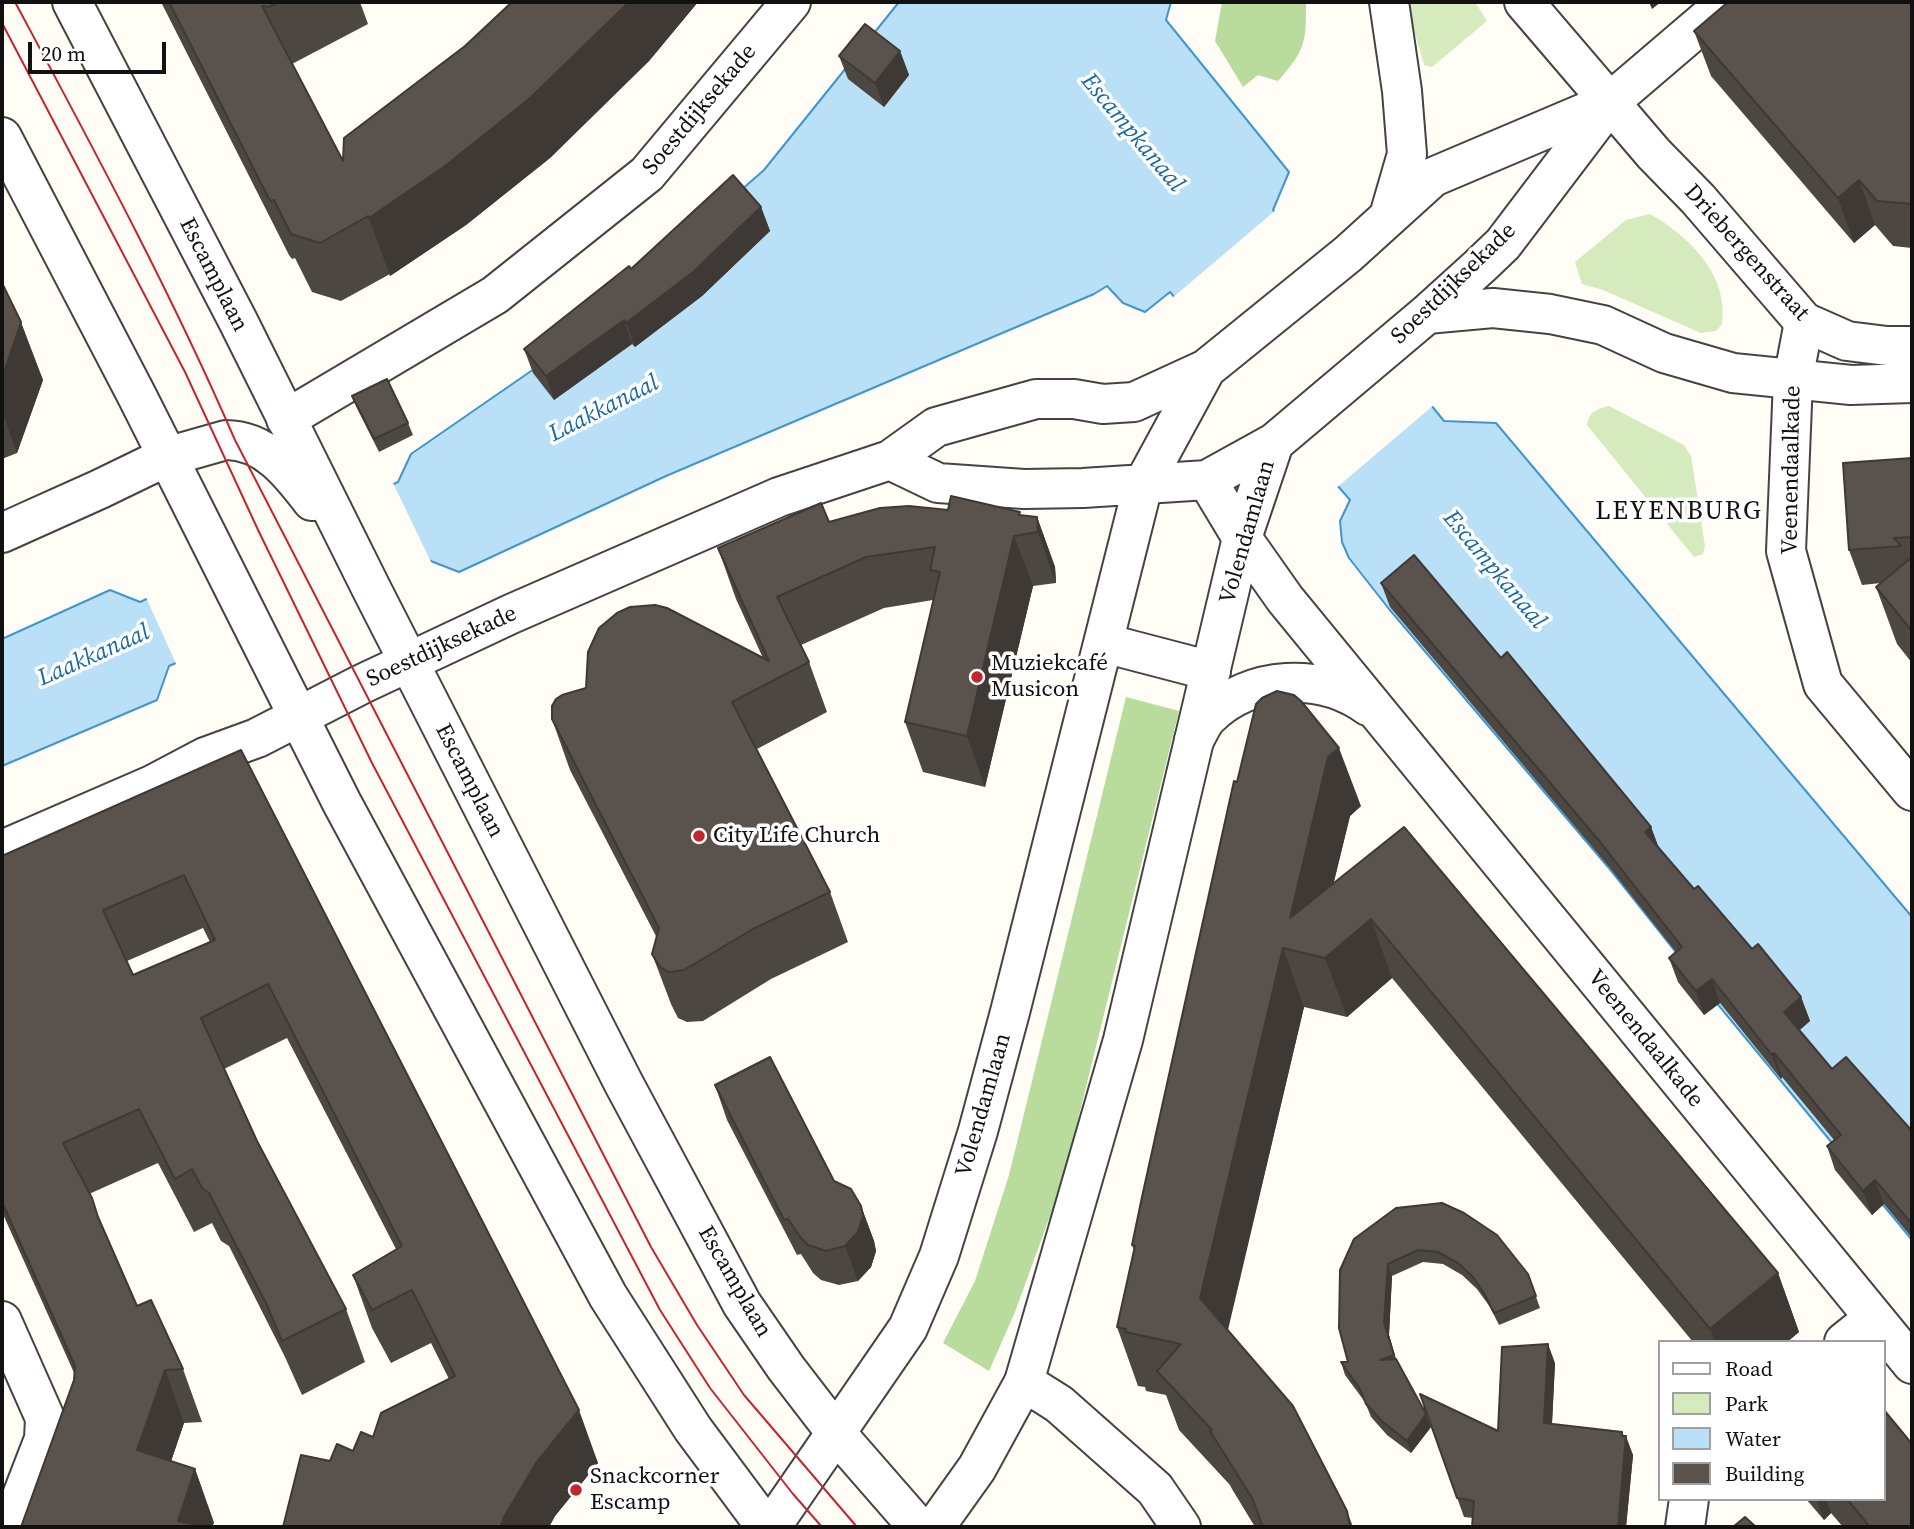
<!DOCTYPE html>
<html>
<head>
<meta charset="utf-8">
<style>
	body { margin:0 }
	#map { position:relative; width:1914px; height:1529px; overflow:hidden; background:#fffdf5; font-family:"Source Serif 4",serif }
	canvas { display:block }
	.frame { position:absolute; inset:0; border:4px solid #111; pointer-events:none }
	.legend { position:absolute; left:1658px; top:1340px; width:228px; height:161px; box-sizing:border-box; background:#fff; border:2px solid #a0a0a0; margin:0; padding:9px 12px; list-style:none; font-size:21px; color:#111 }
	.legend li { display:flex; align-items:center; gap:14px; height:35px }
	.legend b { width:35px; border:2px solid #a0a0a0 }
	.scale { position:absolute; left:28px; top:42px; width:138px; height:32px; box-sizing:border-box; border:4px solid #111; border-top:0; padding-left:9px; font-size:21px; line-height:24px; white-space:nowrap; color:#111; -webkit-text-stroke:5px #fff; paint-order:stroke }
</style>
</head>
<body>
<div id="map">
<canvas width="1914" height="1529"></canvas>
<div class="frame"></div>
<ul class="legend">
<li><b style="height:9px;background:#fff"></b>Road</li>
<li><b style="height:19px;background:#d5ebbd"></b>Park</li>
<li><b style="height:19px;background:#b9e0f7"></b>Water</li>
<li><b style="height:19px;background:#5a524d"></b>Building</li>
</ul>
<div class="scale">20 m</div>
</div>
<script>
const context = document.querySelector('canvas').getContext('2d');
context.lineJoin = 'round';
function fillPath(path, color) {
  context.fillStyle = color;
  context.fill(path, 'evenodd');
}
function stroke(path, color, width, dash) {
  context.strokeStyle = color;
  context.lineWidth = width;
  context.lineCap = dash ? 'butt' : 'round';
  context.setLineDash(dash || []);
  context.stroke(path);
}
function drawText(font, color, halo, rows, align = 'center') {
  context.font = font + ' "Source Serif 4",serif';
  context.lineWidth = 7;
  context.setLineDash([]);
  context.textBaseline = 'middle';
  context.strokeStyle = halo;
  context.fillStyle = color;
  for (const [text, x, y, turn = 0] of rows) {
    context.save();
    context.translate(x, y);
    context.rotate((+turn || 0) * Math.PI / 180);
    context.textAlign = isNaN(turn) ? turn : align;
    if (halo) context.strokeText(text, 0, 0);
    context.fillText(text, 0, 0);
    context.restore();
  }
}
fillPath(new Path2D(`
	M1406,2H1475L1487,21L1432,67L1424,65Z
	M1650,214C1690,237 1729,275 1722,324L1716,331L1701,333L1603,290L1582,284L1575,262L1626,220Z
	M1609,406L1684,445L1691,456L1705,546L1703,554L1694,557L1587,425C1589,412 1596,409 1609,406Z`), '#d5ebbd');
fillPath(new Path2D(`
	M1222,2H1306C1306,43 1306,49 1278,81L1258,75L1243,87L1215,41Z
	M1126,697L1179,711L1063,1180L1015,1312L989,1371L943,1343L975,1281L1009,1175Z`), '#b9dc9c');
const water = new Path2D(`
	M899,2H1171L1166,20L1289,172L1273,210L1444,421L1496,423L1912,917V1240L1706,990L1608,867L1389,609L1349,558L1342,542L1340,521L1350,500L1170,292L1145,312L1123,303L1107,286L1094,294L666,476L459,572L423,558L169,666L157,700L2,766V639L110,590L140,602L398,482L411,454L547,360L764,170Z`);
fillPath(water, '#b9e0f7');
stroke(water, '#3f96cf', 2);
fillPath(new Path2D(`
	M1277,209L1435,404L1335,489L1171,299Z
	M392,481L432,564L423,562L177,666L145,595Z`), '#fffdf5');
const minor = new Path2D(`
	M1610,102L1727,2
	M1804,322L1793,380L1786,551L1823,684L1912,791
	M286,419L495,295L647,174L791,2
	M1207,480L1242,538L1285,599L1912,1364
	M1104,643L1211,671
	M1194,740C1199,732 1202,723 1208,717C1250,675 1321,672 1368,706
	M2,1321L45,1418L44,1439L10,1527
	M1844,1342L1874,1318
	M1024,1382L1059,1404L1155,1489L1181,1527
	M1685,1527L1689,1499`);
const tertiary = new Path2D(`
	M72,2L238,321L372,590L624,1084L742,1304L786,1368L836,1433L918,1527
	M1389,2L1402,91L1407,154L1389,216
	M1524,2L1654,154L1698,199L1804,322L1847,341L1887,346H1912
	M2,137L137,396L342,803L608,1296L693,1429L766,1527
	M1427,314L1493,308L1550,314L1603,325L1664,353L1733,373L1851,385L1912,383
	M890,460L938,483L1024,489L1083,488L1207,480L1274,443L1427,314L1480,266L1503,244L1610,103
	M2,533L100,489L166,457L226,440C265,440 290,472 312,501
	M2,850L152,785L205,757L257,738L362,684L511,614L779,497L890,460L936,427L1036,399H1074L1103,404L1134,402L1206,369L1348,254L1433,177L1610,102
	M771,1527L908,1328L939,1256L978,1131L1010,1012L1143,485L1206,369
	M935,1527L977,1468L1024,1382L1123,1040L1242,538L1274,443`);
stroke(minor, '#444', 42);
stroke(tertiary, '#444', 42);
stroke(minor, '#fff', 38);
stroke(tertiary, '#fff', 38);
stroke(new Path2D(`
	M15,2C92,146 170,290 235,440L651,1247L697,1325L744,1395L857,1527
	M2,23L185,372L259,532L372,763L660,1310L710,1388L793,1494L822,1527`), '#c4262e', 2);
fillPath(new Path2D(`
	M161,2H360L368,24L292,64L343,161L512,2H698L649,61L550,158L466,225L390,276V274L341,301L312,292L295,258L292,259L289,255Z
	M1912,2V248L1893,246L1875,225L1854,243L1711,76L1694,31Z
	M900,51L909,75L884,107L848,79L839,56Z
	M761,207L770,231L702,296L635,347L632,344L554,400L533,373L524,349L631,269Z
	M2,283L43,380L17,453L2,459Z
	M352,396L408,423L413,435L379,452L357,408Z
	M1912,458V663L1897,644L1876,587L1881,583L1862,585L1849,550Z
	M1021,516L1037,517L1055,567L1056,583L1033,586L985,787L923,772L905,722L933,600L884,608L801,645L809,662L827,712L757,749L830,892L848,942L771,979L703,1021L687,1022L678,1018L671,1004L652,954L657,938L570,770L552,719L763,658L736,599L718,548L829,522Z
	M1381,583L1501,658L1651,827L1659,849L1694,889L1801,997L1810,1021L1799,1030L1832,1069L1912,1131V1238L1884,1204L1872,1215L1835,1170L1827,1146L1834,1140L1782,1077L1781,1079L1720,1003L1704,1015L1678,982L1669,958L1676,952L1609,867L1390,607Z
	M241,750L598,1463L555,1516L549,1527H283L330,1461L353,1451L373,1437L449,1379L431,1343L391,1363L372,1328L353,1275L396,1249L287,1038L224,1069L257,1141L346,1309L365,1362L302,1395L285,1357L229,1246L221,1241L212,1223L194,1232L158,1163L89,1194L103,1229L137,1306L183,1369L202,1422L184,1423L171,1461L195,1469L214,1523L74,1380L75,1375L2,1212V856ZM203,928L210,942L133,975L127,961Z
	M1234,781L1361,806L1350,816L1333,884L1778,1273L1799,1332L1787,1342H1693L1392,978L1347,1017L1304,1007L1228,1330L1347,1511L1353,1527H1255L1232,1489L1230,1485L1179,1430L1166,1395L1146,1391L1145,1387L1138,1386L1117,1327L1134,1250L1132,1245Z
	M715,1085L834,1181L861,1206L874,1241L876,1251L871,1267L858,1281L839,1285L821,1280L813,1273L801,1254L797,1255L727,1120Z
	M1396,1208L1528,1274L1540,1308L1499,1325L1490,1307L1477,1289L1462,1275L1443,1264L1423,1262L1392,1276L1389,1335L1396,1359L1426,1414L1431,1427L1411,1453L1387,1435L1371,1417L1365,1402L1345,1375L1341,1362H1348Z
	M1555,1363L1552,1424L1622,1432L1633,1455L1626,1527H1472L1473,1518L1464,1517L1420,1394L1498,1431Z
	M1806,1499H1884L1912,1527H1843L1831,1513L1824,1520Z`), '#4d4742');
fillPath(new Path2D(`
	M629,2H698L649,61L550,158L466,225L390,276L369,218Z
	M1649,2H1661L1652,9Z
	M900,51L909,75L884,107L875,83Z
	M1859,180L1875,225L1854,243L1838,198Z
	M761,207L770,231L702,296L635,347L626,323Z
	M624,320L632,344L554,400L546,376Z
	M21,322L43,380L17,453L2,411V378Z
	M1037,517L1055,567L1056,583L1038,532Z
	M1014,536L1033,586L985,787L967,736Z
	M1339,748L1361,806L1350,816L1316,956L1290,918L1328,757Z
	M1651,827L1660,851L1645,832Z
	M1371,919L1392,978L1347,1017L1325,958Z
	M1283,948L1304,1007L1221,1357L1200,1298Z
	M1712,979L1720,1003L1704,1015L1696,991Z
	M1801,997L1810,1021L1793,1036L1784,1012Z
	M1774,1053L1782,1077L1781,1079L1772,1055Z
	M1875,1180L1884,1204L1872,1215L1863,1191Z
	M861,1206L874,1241L876,1251L871,1267L858,1281L845,1246Z
	M1388,1264L1392,1276L1389,1335L1398,1367L1384,1323Z
	M1778,1273L1799,1332L1787,1342H1715L1710,1329Z
	M1548,1344L1555,1363L1551,1442L1544,1423Z
	M165,1370L184,1423L157,1503L137,1450Z
	M579,1410L598,1463L555,1516L549,1527H500L504,1517L536,1463Z
	M1426,1414L1431,1427L1411,1453L1407,1441Z
	M1622,1432L1626,1440V1436L1633,1455L1626,1527H1618Z
	M195,1469L214,1523L212,1527H180L178,1521Z
	M1816,1499H1826L1831,1513L1824,1520Z`), '#3f3936');
const building = new Path2D(`
	M169,2H279L269,7L262,6L343,161L344,138L465,46L512,2H629L529,99L445,166L369,218L368,216L320,243L291,234L274,200L271,201L268,197Z
	M1728,2H1912V204L1877,201L1859,180L1838,198L1694,31Z
	M865,24L900,51L875,83L839,56Z
	M733,175L761,207L693,272L626,323L624,320L546,376L524,349L629,266L631,269Z
	M2,283L21,322L2,378Z
	M387,379L408,423L374,439L352,396Z
	M1912,458V537L1894,538L1901,546L1849,550L1843,463Z
	M951,496L1020,512L1019,515L1037,517L1038,532L1014,536L967,736L905,722L940,572L930,570L935,547L866,557L777,597L809,662L732,702L830,892L753,929L684,970L669,972L660,967L652,954L659,928L552,719V706L556,699L562,695L586,688L588,652L599,628L617,613L630,607L655,605L667,608L769,661L718,548L821,503L829,522L880,508L909,506L948,510Z
	M1414,555L1501,658L1507,652L1651,827L1645,832L1694,889L1698,886L1752,949L1758,944L1801,997L1784,1012L1832,1069L1846,1057L1912,1131V1224L1875,1180L1863,1191L1827,1146L1841,1135L1774,1053L1772,1055L1712,979L1696,991L1669,958L1682,947L1601,843L1381,583Z
	M1912,557V631L1876,587Z
	M1277,691L1294,695L1301,701L1339,748L1328,757L1290,918L1404,827L1778,1273L1710,1329L1371,919L1325,958L1283,948L1200,1298L1293,1406L1347,1511L1350,1527H1263L1252,1498L1210,1431L1212,1430L1157,1371L1181,1344L1125,1332L1126,1329L1117,1327L1135,1246L1132,1245L1142,1197L1234,781L1237,782L1256,704L1262,698Z
	M241,750L579,1410L536,1463L504,1517L500,1527H283L301,1455L330,1461L337,1444L353,1451L361,1432L373,1437L381,1413L455,1376L412,1290L372,1310L353,1275L402,1246L268,984L201,1018L257,1141L346,1309L282,1341L266,1303L209,1193L202,1188L192,1169L175,1179L139,1109L63,1143L92,1198L98,1217L137,1306L151,1300L183,1369L165,1370L137,1450L195,1469L178,1521L206,1527H21L74,1380L75,1366L2,1202V856ZM184,875L215,940L133,975L103,910Z
	M770,1057L834,1181L851,1189L861,1206L863,1216L858,1232L845,1246L826,1251L808,1245L801,1238L788,1219L784,1220L715,1085Z
	M1442,1203L1464,1213L1497,1235L1528,1274L1536,1296L1494,1313L1485,1295L1473,1277L1458,1263L1438,1252L1418,1250L1388,1264L1384,1323L1394,1355L1380,1360L1396,1359L1426,1414L1407,1441L1383,1422L1366,1404L1360,1389L1341,1362H1348L1339,1328L1340,1270L1354,1239L1396,1208Z
	M1548,1344L1544,1423L1622,1432V1436H1626L1618,1527H1472L1474,1501L1457,1498L1420,1394L1498,1431L1502,1347Z
	M1884,1410L1912,1444V1527H1870L1847,1499H1884Z
	M1745,1517L1756,1527H1733Z`);
fillPath(building, '#5a524d');
stroke(building, '#3f3936', 2);
for (const [x, y, r, color] of [
	[977,677,7,"#c4262e"],
	[699,836,7,"#c4262e"],
	[576,1490,7,"#c4262e"]
]) {
  const dot = new Path2D();
  dot.arc(x, y, r, 0, 2 * Math.PI);
  context.fillStyle = color;
  context.fill(dot);
  stroke(dot, '#fff', 2.5);
}
drawText('23px', '#111', '#fff', [
	["Soestdijksekade",700,110,-50],
	["Driebergenstraat",1746,253,48],
	["Escamplaan",213,275,63],
	["Soestdijksekade",1454,284,-44],
	["Veenendaalkade",1792,470,-89],
	["Volendamlaan",1248,532,-74],
	["Soestdijksekade",442,647,-25],
	["Escamplaan",469,781,63],
	["Veenendaalkade",1645,1039,51],
	["Volendamlaan",984,1105,-74],
	["Escamplaan",734,1282,60]
]);
drawText('23px', '#111', '#fff', [
	["Muziekcafé",991,664],
	["Musicon",991,690],
	["City Life Church",713,836],
	["Snackcorner",590,1477],
	["Escamp",590,1503]
], 'left');
drawText('italic 24px', '#1768a6', '#fff', [
	["Escampkanaal",1132,133,50],
	["Laakkanaal",604,409,-27],
	["Escampkanaal",1494,570,50],
	["Laakkanaal",94,656,-24]
]);
context.letterSpacing = '2px';
drawText('26px', '#111', '#fff', [
	["LEYENBURG",1679,512]
]);
context.letterSpacing = '0px';
</script>
</body>
</html>
